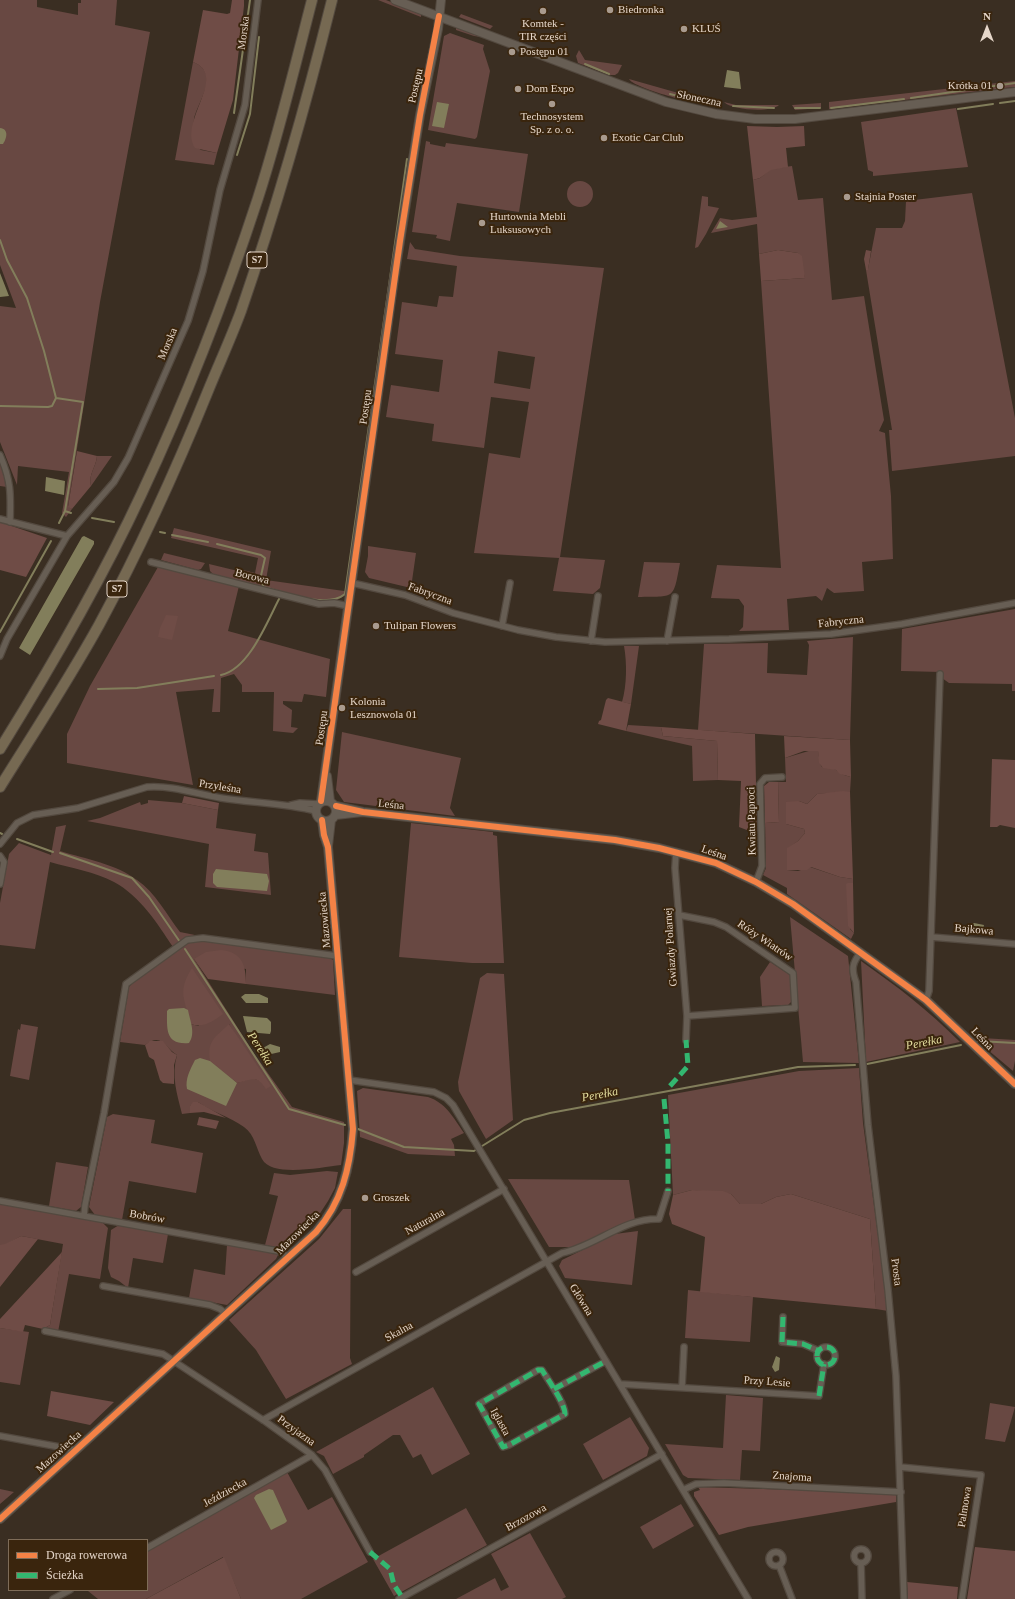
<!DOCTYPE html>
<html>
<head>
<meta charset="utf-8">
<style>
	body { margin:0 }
	#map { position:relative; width:1015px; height:1599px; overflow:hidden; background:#3a2e22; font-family:Georgia,serif }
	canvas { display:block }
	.legend { position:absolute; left:8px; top:1539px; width:140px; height:52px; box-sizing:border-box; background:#3a250d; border:1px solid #7e6c58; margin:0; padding:5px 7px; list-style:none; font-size:12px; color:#e5d6c9 }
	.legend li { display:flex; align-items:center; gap:8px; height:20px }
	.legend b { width:20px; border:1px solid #7e6c58 }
	.north { position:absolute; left:967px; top:8px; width:40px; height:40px; -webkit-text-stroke:3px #3a250d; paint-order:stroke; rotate:0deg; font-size:11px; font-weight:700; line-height:16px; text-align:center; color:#e5d6c9 }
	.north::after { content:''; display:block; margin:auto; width:14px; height:18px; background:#e5d6c9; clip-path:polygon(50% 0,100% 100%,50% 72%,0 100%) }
</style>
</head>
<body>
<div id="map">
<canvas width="1015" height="1599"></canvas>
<ul class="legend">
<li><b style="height:5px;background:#f48246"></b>Droga rowerowa</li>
<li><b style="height:5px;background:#33b770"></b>Ścieżka</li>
</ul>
<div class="north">N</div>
</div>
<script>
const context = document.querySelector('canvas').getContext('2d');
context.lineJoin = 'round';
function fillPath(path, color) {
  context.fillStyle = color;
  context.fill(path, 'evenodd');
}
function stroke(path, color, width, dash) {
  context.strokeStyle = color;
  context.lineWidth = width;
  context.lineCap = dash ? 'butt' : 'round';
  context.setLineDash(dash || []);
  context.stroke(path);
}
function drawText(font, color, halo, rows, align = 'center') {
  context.font = font + ' Georgia,serif';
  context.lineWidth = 4;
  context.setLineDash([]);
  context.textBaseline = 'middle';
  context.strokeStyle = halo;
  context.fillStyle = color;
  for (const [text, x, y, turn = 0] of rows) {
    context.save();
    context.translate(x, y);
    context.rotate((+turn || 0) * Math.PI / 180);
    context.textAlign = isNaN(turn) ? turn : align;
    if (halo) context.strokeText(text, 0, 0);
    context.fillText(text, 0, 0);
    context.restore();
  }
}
fillPath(new Path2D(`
	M0,0H37V7L78,15V3H81V0H117L115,25L150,32L100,302L68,506L72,509L66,517L62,513L69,472L18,466L17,485L0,442V306L16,308L0,265Z
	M378,0H386L421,14V17Z
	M461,14L493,26L490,29L459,17Z
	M456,26L481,37L474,36L456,30Z
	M450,33L484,45L483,49L490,71L477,137L475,139L428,130L444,36Z
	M579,50L585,60L622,65L618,73L615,75H610L578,63L576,56Z
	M193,62C221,73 199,99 194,119C193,127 193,136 193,144L201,150L217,153L214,165L175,160Z
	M629,79L710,102C702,107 633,88 629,79Z
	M1015,81V87L1004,88L1003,84L996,85V89L829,109V102Z
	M724,102L736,105H779C771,113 731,110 724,102Z
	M821,103V108L795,110L792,105Z
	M956,108L968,167L873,176V172L868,170L861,122Z
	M426,141L430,142V144L445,147L446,143L528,154L519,212L457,203L450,241L436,238L437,235L412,232Z
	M792,166L798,200L823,198L832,300L864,296L884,420L879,431L885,433L891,496L893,559L862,562L864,591L834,593L827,588L822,601L816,596L787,599L789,630L739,631L743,627L744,606L739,599L711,598L717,565L781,568L761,281L805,278L798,253L778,250L759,254L757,224L711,233L720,218L732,220L757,217L753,180L760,178L771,169Z
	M567 194a13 13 0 1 1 26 0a13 13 0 1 1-26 0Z
	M972,193L1015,418V456L892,471L889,430H892L866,270L868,269L876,228H902L905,221L906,201Z
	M702,196L708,197V206L719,208L706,234L698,247L695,248Z
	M410,242L415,249L460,256L604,268L560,557L605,560L600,588L593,594L553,591L559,558L474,553L489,453L520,458L529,402L491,397L484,448L432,441L434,424L386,417L391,385L439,392L443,360L395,354L402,302L437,307L439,296L453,297L457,266L407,259ZM498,351L535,357L530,389L494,383Z
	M97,456H112L91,486C88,474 96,468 97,456Z
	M0,464L7,481V487L0,486Z
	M174,528L271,551L266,580L344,591L346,592V595L335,601L323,603L213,574L210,571L209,564L238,571L243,570L255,573L258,558L171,538Z
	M368,546L416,553L411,588L369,578L365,572L368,556Z
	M164,553L205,563L201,569L198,570L161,560Z
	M644,562L680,563C673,601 675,596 638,597Z
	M158,567L239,586L228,631L330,659L326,697L304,694L302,702L283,701V704L292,710L291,727L298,728L293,733L273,731L274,692H242V685L234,674L221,678L220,712H212L214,689L176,692L193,785L67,763V734L90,686Z
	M1015,609V691H1012V684L949,683L942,678L941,672L901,671L902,629Z
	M853,637L850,740L698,730L704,644L768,643L767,673L807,675L809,645L807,641Z
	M624,646H639L631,704L622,702C627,685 627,663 624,646Z
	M628,725L661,727L663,736L717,741L718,780L693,781L692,746L626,731Z
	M342,732L461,758L450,808L455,816L344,802L336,790Z
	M812,750L818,751C822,777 821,762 836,770C842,774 843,775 851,777L850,792L817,794L807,804L799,801L786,824L804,829L805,833L798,841L787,849V870L798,871L810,867L840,877L853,879V883H848L850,929L854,933L851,939L787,894V888L763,875L766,868L765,823L779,822L778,782H786L785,758Z
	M148,800L182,803L218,810L216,828L256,834L254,851L268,853L271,895L205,887L209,844L87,821L100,818L140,802L141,805L148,803Z
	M411,823L493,832V835L497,836L504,963H472L399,957Z
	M66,825L60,851C86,859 116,864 137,880C155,892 167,915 180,932L195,935L173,947C157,923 140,896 114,882C95,872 71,868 50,862L35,949L0,945V903L9,854L19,843L51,855L56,827Z
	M790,917L848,956L859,1063L803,1062Z
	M203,940L330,958L333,960L335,995L246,984V969L194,959L255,1055L292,1107L344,1122V1143L341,1165C322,1167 272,1178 262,1159C256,1148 255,1135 244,1127C230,1117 212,1112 198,1102L190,1106V1113L182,1114C177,1094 171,1076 177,1055C165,1048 162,1032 145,1045L120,1042L129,987L134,981L185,944ZM188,1010L199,1026L190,1024ZM229,1024L261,1081L252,1078L237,1083L227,1074Z
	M861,961C898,987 928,1010 960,1042L866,1062Z
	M770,962L790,975L793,1000L788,1005L762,1006L760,977Z
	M487,973L504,974L513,1120L486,1139L459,1091L458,1082L480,978Z
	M21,1024L38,1027L29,1080L10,1076L18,1029L20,1030Z
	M982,1038L1015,1040V1061L1013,1071L975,1039Z
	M859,1068L863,1123L888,1311L876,1309L870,1219L791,1194L776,1197L761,1204H740L731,1194L692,1190L673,1195L668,1095L799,1071Z
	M363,1088L428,1097C446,1103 453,1117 464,1133L451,1139L454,1145L455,1156L408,1154L360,1137L357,1091Z
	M113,1114L155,1120L151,1143L203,1153L196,1193L129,1181L122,1220L95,1215L89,1207L107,1117Z
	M56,1162L88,1167L81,1207L76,1211L49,1206Z
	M327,1171L338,1172L335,1188L328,1201L315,1221L298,1238L289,1246L281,1248L265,1245L278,1196L269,1194L274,1173L290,1175Z
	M508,1179L629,1180L635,1220L572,1247H549Z
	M0,1203L101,1221L108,1228L100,1279L69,1274L58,1332L43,1329L50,1325L63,1244L21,1236L5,1245H0Z
	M343,1209H351L350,1358L352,1364L286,1399L256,1350L229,1320L319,1239Z
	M119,1225L168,1234L163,1263L133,1258L128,1288L119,1281L111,1277L108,1268L111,1230Z
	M638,1231L632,1285L565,1278L559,1266L562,1260L615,1234Z
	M227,1245L275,1253L278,1255L276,1259L227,1305L189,1298L194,1269L225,1275Z
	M688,1290L753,1297L750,1342L685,1338Z
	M0,1328L29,1332L20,1385L0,1382Z
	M433,1387L470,1454L432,1475L421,1454L413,1458L400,1435H393L364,1455V1457L333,1474L324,1456L316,1452Z
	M726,1395L763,1398L760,1451L742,1450L740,1480L688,1478L683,1475L665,1444L723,1448Z
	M990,1403L1015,1407L1005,1442L985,1439Z
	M630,1417L649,1448L647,1456L603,1480L583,1444Z
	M287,1472L308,1510L332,1497L368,1562L301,1599H241L223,1557L146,1599H98L88,1591L147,1590V1551Z
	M0,1489L14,1492L0,1504Z
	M681,1504L694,1526L653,1549L640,1527Z
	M466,1508L487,1545L394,1596L373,1559Z
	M530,1533L566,1597L562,1599H456L495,1578L501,1591L509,1587L491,1554Z`), '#684842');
fillPath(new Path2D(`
	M232,0H244V6L233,100L217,153L195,148C178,121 229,76 193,62L203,10L227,14L230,13Z
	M747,126L777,127L804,126L805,146L786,148L788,167L771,170L760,178L753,180Z
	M778,250L798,253L802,256L805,278L761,281L759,254Z
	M866,250L871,251L868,270H866L864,259Z
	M77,451L97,456C96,468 88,474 91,486L72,509L68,507Z
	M0,522L47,538L26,577L0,570Z
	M166,615L178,616L172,640L158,637L160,628Z
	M608,698L631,704L626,731L598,724L599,721L601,720L606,700Z
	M661,727L755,734L757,834L739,827L741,781L718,780L717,741L663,736Z
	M784,736L850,740L851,777L840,774L836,770L823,768L819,763L818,751H804L785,758Z
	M992,759L1015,760V828L1000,825L997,827H990Z
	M769,782H778L779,822L765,823L764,786Z
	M843,791L850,792L853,879L840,877L811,867L807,870H787V848L798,841L805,833L804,829L786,824V802L799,801L807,804L817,794Z
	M184,796L219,803L218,810L182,803Z
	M848,883H853L854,933L848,926L846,884Z
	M221,950C242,952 246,965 246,984L208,979L194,959L206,952Z
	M192,968L223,1014C212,1022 204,1028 190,1024C186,1000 176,993 192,968Z
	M229,1024L271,1086L266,1089C256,1074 252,1080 237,1083L210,1061C207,1040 215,1038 229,1024Z
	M150,1041H163L172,1052L177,1055L174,1065V1084L163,1083L160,1080L154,1060L149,1057L145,1045Z
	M193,1102H198L226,1118L204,1112L190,1113V1106Z
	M199,1117L219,1121L216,1129L197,1125Z
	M692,1190L723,1191L731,1194L740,1204H761L776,1197L791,1194L870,1219L876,1309L700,1292L705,1237L672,1224L669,1214L673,1195Z
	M21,1236L38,1239L0,1287V1245L5,1244Z
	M62,1252L50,1325L43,1329L25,1325L23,1332L0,1328V1319Z
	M51,1391L114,1402L90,1425L47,1416Z
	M698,1487L896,1493V1502L748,1527L719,1535L694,1496V1492L700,1490Z
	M975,1547L1015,1551V1599H967Z
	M224,1557L241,1599H146Z
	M907,1582L958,1587L957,1599H908Z`), '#6f4c46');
fillPath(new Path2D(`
	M727,70L739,72L741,89L724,87Z
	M437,102L449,104L444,128L432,126Z
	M0,128C9,129 7,138 3,144H0Z
	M720,221L728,227L716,229Z
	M0,273L9,296L0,297Z
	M46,477L65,481L64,495L45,491Z
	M84,536L94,541V544L30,655L19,648L82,537Z
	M216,869L267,874L269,881L267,891L217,887L213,883V874Z
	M974,923L984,925L982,933L970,932L969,926Z
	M245,994H259L268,998V1003H246L241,997Z
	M184,1008L188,1010C190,1021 196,1033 189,1043C165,1045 167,1029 167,1011L169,1009Z
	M243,1016L267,1018L271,1022V1031L270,1034L247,1032Z
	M270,1044L280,1047V1052L267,1055L264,1054L263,1048Z
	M200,1058L210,1061L237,1083L226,1106L187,1089C185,1079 190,1070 195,1060Z
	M776,1356L780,1358L779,1370L775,1372L772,1367Z
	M269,1489L273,1490L287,1521L285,1523L271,1530L254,1498L256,1495Z`), '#827e5b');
stroke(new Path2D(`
	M585,64L609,74
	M670,94L702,102
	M911,98L1015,83
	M1000,103L1015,101
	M733,106L774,108
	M795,108H820
	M831,108L904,99
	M958,109L993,104
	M234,113L250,0
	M237,155L250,114L259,37
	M0,240L7,260L27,298L44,351L56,398L52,406L48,407L0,406
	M56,398L83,402L65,511L71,513
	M92,518L114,522
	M59,523L65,511
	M160,532L165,533
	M172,535L208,542
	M217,544L261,555L265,558L260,580L264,587C285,593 327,609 345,594L407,159
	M0,632L51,541
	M221,675C249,669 267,622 279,599
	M98,689L137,688L214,676
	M0,833L2,834
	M17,839L53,852
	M60,853L132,878L149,897L180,942
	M185,949L289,1109L345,1125
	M978,1041L1015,1043
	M867,1064L961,1045
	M358,1129L404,1147L474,1151L524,1120L550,1113L798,1067L855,1065`), '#827e5b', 2);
const street = new Path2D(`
	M0,455C11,480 11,494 10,522
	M0,519L67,536
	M151,562L319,604L334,603L348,606
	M352,583L405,595L453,613L518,630L556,637L605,642L729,639L831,634L902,624L1015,603
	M502,626L510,583
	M591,641L598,596
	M667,641L675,597
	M0,656L7,639L67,536L114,482L128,458L188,321L203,271L220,190L245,105L258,0
	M291,805L300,803L318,804
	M0,844L17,823L33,815L78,808L147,787C171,785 197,794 221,798C253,803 284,803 316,811
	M676,852L675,868L687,1016L686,1040
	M0,856L4,862L0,884
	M756,882L762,866L760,784L765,778L782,777
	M679,915L714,922L726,927L793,973L795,1008L687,1016
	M931,937L1015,944
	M861,952C852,963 851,969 856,982L868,1125L888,1290L896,1376L904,1599
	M926,1000L929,991L940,674
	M349,1080L434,1092L446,1098L453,1105L748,1599
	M0,1201L278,1251L289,1257
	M84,1216L85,1205L104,1113L126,984L187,940L203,938L337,956
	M356,1272L504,1189
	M103,1286L210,1305L220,1309L225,1313
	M783,1317L782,1342L803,1344L819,1351
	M45,1331L163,1354L266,1422L312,1455L325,1470L370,1552
	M817 1356a9 9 0 1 1 18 0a9 9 0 1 1-18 0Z
	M538,1370H542C548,1380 565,1403 565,1414L509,1445L503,1447L479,1404Z
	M620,1384L819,1396L824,1364
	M682,1387L684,1347
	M554,1389L606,1361
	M263,1420L562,1253C596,1246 623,1218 659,1219L668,1191
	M0,1436L76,1450
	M900,1467L981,1475L962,1599
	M683,1490L696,1484L724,1483L901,1492
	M147,1548L312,1455
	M854 1556a7 7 0 1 1 14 0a7 7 0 1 1-14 0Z
	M769 1559a7 7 0 1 1 14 0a7 7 0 1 1-14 0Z
	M861,1563L862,1599
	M779,1565L792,1599
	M53,1599L70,1590
	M399,1599L662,1454`);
const secondary = new Path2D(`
	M395,0L666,102L716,114L755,119H795L1015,92
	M327,776L330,801
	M316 811a10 10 0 1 1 20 0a10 10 0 1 1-20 0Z
	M321,801L394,279L420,115L438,29L441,0
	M336,806L363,812L615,840L659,848L716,863L756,882L793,904L926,1000L1015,1084
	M336,815L362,812
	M328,846L331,820
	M0,1519L316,1232C342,1202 350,1168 353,1129L328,847L324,835L322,820`);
const highway = new Path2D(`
	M0,749C51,667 100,583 141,495C186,399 225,299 258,198C279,133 295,66 312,0
	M0,787C33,734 68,681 99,625C140,549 176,470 208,391C219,364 231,338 241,311C276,209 306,105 332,0`);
stroke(street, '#53493f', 8);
stroke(secondary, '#53493f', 10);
stroke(highway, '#53493f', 12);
stroke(street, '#675e54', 5.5);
stroke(secondary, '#675e54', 8);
stroke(highway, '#766952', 10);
stroke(new Path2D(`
	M670,1086L688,1066L686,1040
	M664,1099L668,1143V1191
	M783,1317L782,1342L803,1344L819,1351
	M817 1356a9 9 0 1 1 18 0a9 9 0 1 1-18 0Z
	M538,1370H542C548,1380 565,1403 565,1414L509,1445L503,1447L479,1404Z
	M554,1389L606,1361
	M819,1396L824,1364
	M370,1552L390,1569L394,1585L402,1597`), '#33b770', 5, [10, 5]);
stroke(new Path2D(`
	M321,801L400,241L420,115L439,16
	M336,806L363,812L615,840L659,848L716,863L756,882L793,904L926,1000L1015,1084
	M0,1519L316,1232C342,1202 350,1168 353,1129L328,847L324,835L322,820`), '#f48246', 6);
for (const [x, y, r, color] of [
	[610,10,4,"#a99b8f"],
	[543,11,4,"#a99b8f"],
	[684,29,4,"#a99b8f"],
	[512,52,4,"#a99b8f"],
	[1000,86,4,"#a99b8f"],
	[518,89,4,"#a99b8f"],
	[552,104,4,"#a99b8f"],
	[604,138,4,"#a99b8f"],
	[847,197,4,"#a99b8f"],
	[482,223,4,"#a99b8f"],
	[376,626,4,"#a99b8f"],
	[342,708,4,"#a99b8f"],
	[365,1198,4,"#a99b8f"]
]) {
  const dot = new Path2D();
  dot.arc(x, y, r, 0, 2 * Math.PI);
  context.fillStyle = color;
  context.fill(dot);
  stroke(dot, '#3a250d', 1.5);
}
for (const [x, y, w] of [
	[257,260,20],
	[117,589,20]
]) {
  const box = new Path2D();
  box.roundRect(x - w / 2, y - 8, w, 16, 3);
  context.fillStyle = '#3a250d';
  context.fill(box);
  stroke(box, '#e5d6c9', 1);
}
drawText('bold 10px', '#e5d6c9', null, [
	["S7",257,260],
	["S7",117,589]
]);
drawText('11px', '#e5d6c9', '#3a250d', [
	["Biedronka",618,10],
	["Komtek -",543,24,"center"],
	["TIR części",543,37,"center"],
	["KLUŚ",692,29],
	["Postępu 01",520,52],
	["Krótka 01",992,86,"right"],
	["Dom Expo",526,89],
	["Technosystem",552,117,"center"],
	["Sp. z o. o.",552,130,"center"],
	["Exotic Car Club",612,138],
	["Stajnia Poster",855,197],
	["Hurtownia Mebli",490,217],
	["Luksusowych",490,230],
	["Tulipan Flowers",384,626],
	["Kolonia",350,702],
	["Lesznowola 01",350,715],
	["Groszek",373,1198]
], 'left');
drawText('11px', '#e5d6c9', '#3a250d', [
	["Morska",244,33,-83],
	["Postępu",416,86,-77],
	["Słoneczna",699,99,12],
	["Morska",168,344,-67],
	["Postępu",366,407,-82],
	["Borowa",252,577,14],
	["Fabryczna",430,594,20],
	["Fabryczna",841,622,-6],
	["Postępu",322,728,-82],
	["Przyleśna",220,787,9],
	["Leśna",391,805,6],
	["Kwiatu Paproci",752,821,-91],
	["Leśna",714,853,19],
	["Mazowiecka",325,920,-95],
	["Bajkowa",974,930,5],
	["Róży Wiatrów",765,941,34],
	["Gwiazdy Polarnej",671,947,-94],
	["Leśna",982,1039,46],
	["Bobrów",147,1217,10],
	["Naturalna",425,1222,-29],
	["Mazowiecka",298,1233,-45],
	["Prosta",896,1272,83],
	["Główna",581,1300,58],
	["Skalna",399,1332,-29],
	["Przy Lesie",767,1382,4],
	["Iglasta",500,1422,61],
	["Przyjazna",296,1431,36],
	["Mazowiecka",59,1452,-42],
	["Znajoma",792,1477,4],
	["Jeździecka",225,1493,-29],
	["Palmowa",965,1507,-81],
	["Brzozowa",526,1518,-29]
]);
drawText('italic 12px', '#e4de9f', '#3a250d', [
	["Perełka",924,1043,-11],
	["Perełka",260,1049,57],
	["Perełka",600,1095,-11]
]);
</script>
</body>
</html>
